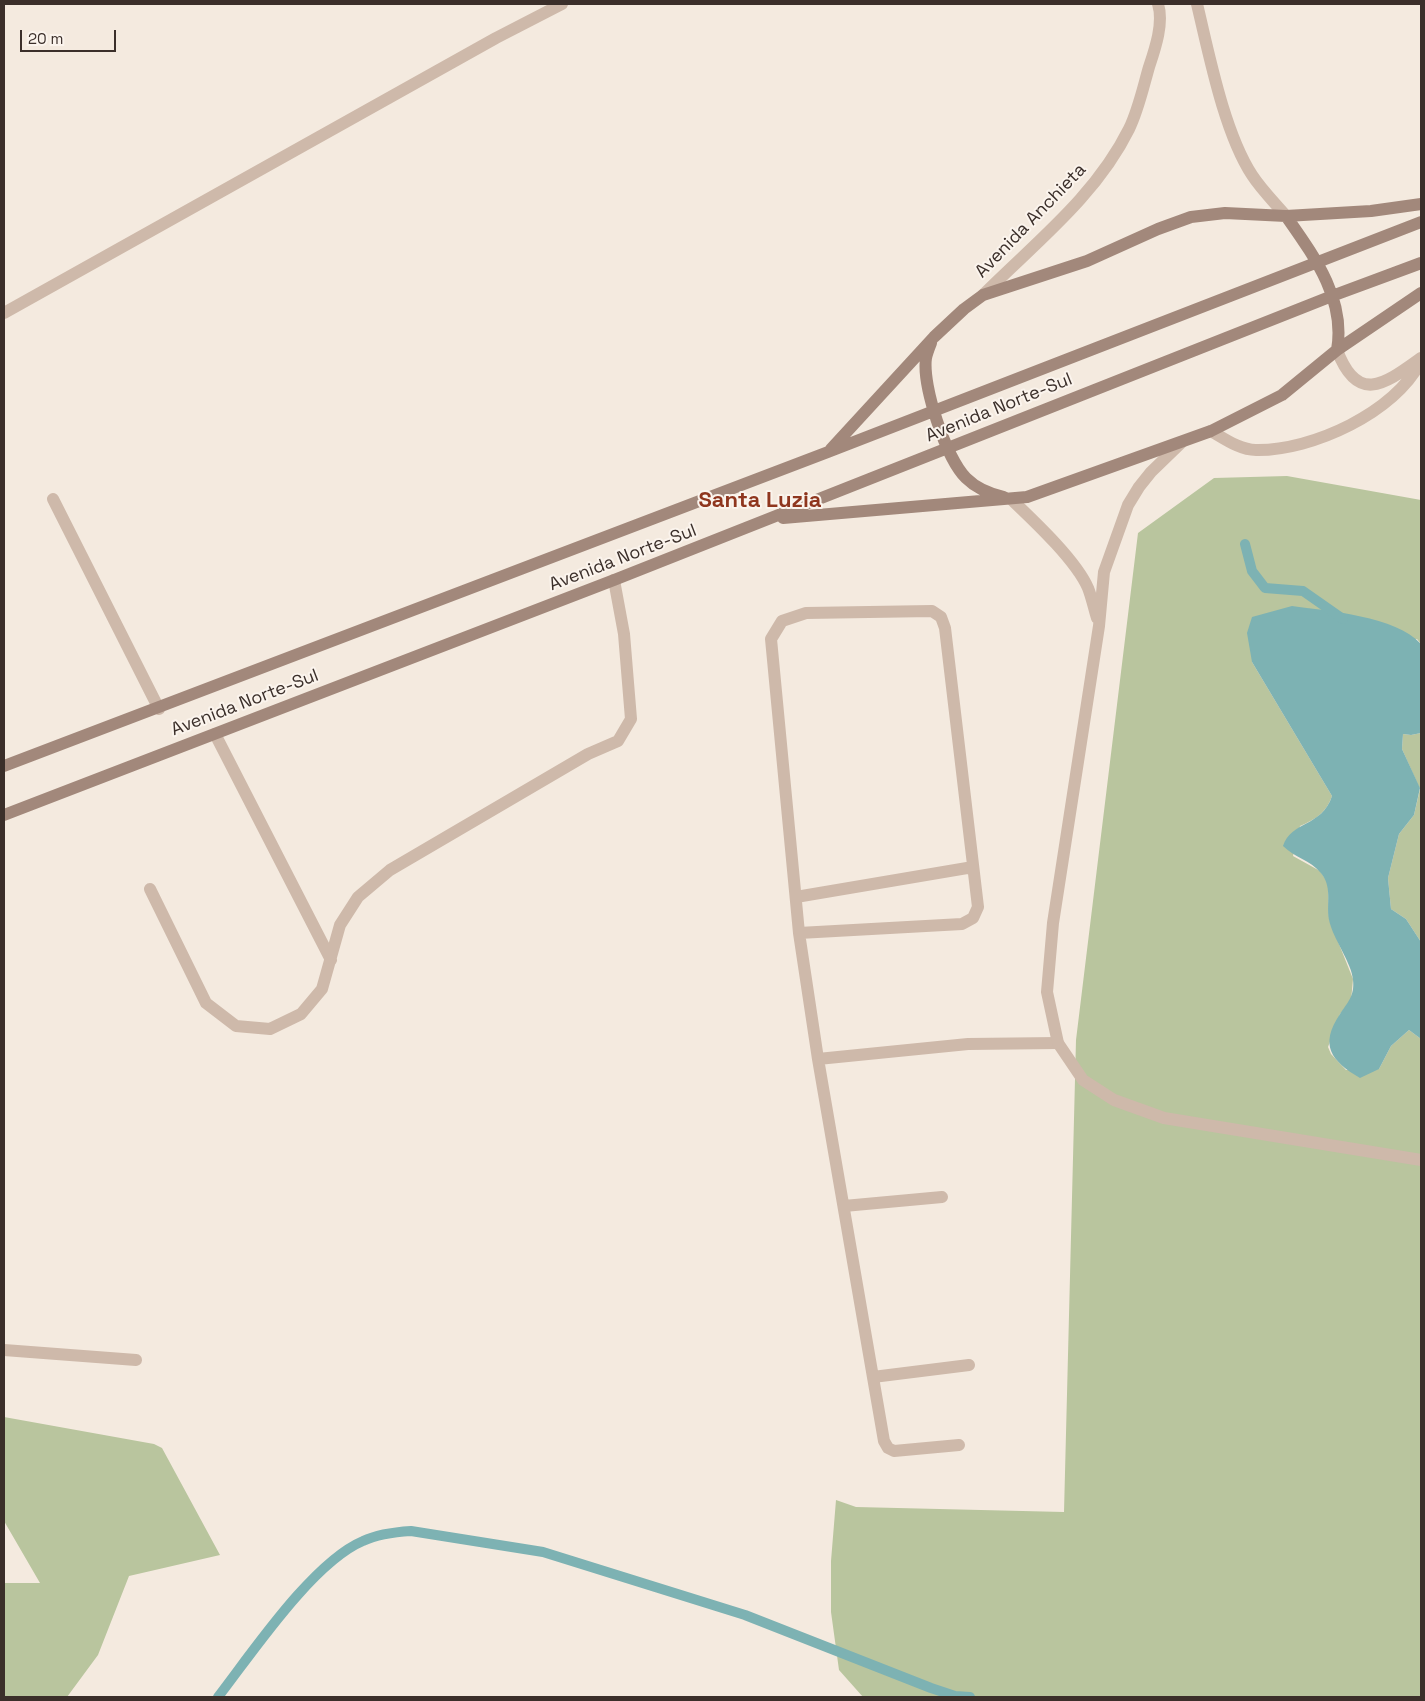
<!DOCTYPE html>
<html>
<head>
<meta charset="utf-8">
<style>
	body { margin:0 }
	#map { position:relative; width:1425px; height:1701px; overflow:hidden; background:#f4eadf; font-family:"Space Grotesk",sans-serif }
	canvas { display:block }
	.frame { position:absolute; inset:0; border:5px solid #3b2f2a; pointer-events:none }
	.scale { position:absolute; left:20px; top:30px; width:96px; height:22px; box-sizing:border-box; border:2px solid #3b2f2a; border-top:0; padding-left:6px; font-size:15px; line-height:18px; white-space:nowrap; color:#3b2f2a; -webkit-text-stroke:4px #fbf4ed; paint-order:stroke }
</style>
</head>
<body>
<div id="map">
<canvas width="1425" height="1701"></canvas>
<div class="frame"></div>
<div class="scale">20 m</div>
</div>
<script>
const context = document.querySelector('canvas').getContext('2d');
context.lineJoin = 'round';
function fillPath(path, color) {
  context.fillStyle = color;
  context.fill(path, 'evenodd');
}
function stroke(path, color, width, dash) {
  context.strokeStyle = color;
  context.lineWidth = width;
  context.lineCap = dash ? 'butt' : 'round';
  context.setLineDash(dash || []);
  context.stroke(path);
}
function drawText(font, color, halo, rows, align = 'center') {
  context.font = font + ' "Space Grotesk",sans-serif';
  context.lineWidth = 4;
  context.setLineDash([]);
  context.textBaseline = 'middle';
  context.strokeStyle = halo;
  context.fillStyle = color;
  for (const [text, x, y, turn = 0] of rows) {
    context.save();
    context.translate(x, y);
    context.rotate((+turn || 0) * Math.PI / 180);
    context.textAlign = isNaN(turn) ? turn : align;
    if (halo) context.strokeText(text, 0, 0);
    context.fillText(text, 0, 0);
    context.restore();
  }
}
fillPath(new Path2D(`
	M1287,476L1421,500V644L1417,639L1252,662L1332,796C1326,813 1316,819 1300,826L1293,856L1320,871L1328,883L1329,919L1353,979L1351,1001L1340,1014L1328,1047L1331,1054L1346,1070L1379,1069L1391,1046L1409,1030L1421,1039V1697H863L839,1670L831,1612V1561L836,1500L856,1507L1064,1512L1076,1040L1138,533L1214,478Z
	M1421,733V942L1406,919L1391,909L1388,878L1399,834L1414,815L1420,789L1402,749L1403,734L1411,735Z
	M4,1417L154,1444L162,1448L220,1555L129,1576L98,1655L67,1697H4V1583H40L4,1521Z`), '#b9c59e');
fillPath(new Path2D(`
	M1292,606C1328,611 1396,616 1421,644V733L1411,735L1403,734L1402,749L1420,788L1414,815L1399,834L1388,878L1391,909L1406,919L1421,942V1039L1409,1030L1391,1046L1379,1069L1360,1078C1331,1061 1319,1045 1340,1014C1347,1003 1355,996 1353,980C1352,963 1333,939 1329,920C1326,903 1333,886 1320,872C1311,861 1294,857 1283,846C1291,821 1322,827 1332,796L1252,662L1247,633L1252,617Z`), '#7db2b3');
stroke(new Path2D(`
	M1245,544L1252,571L1265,588L1303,591L1343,619
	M218,1697C252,1653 313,1562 363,1541C378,1534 395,1532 411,1531L543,1552L745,1615L931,1688L955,1696L970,1697`), '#7db2b3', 10);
stroke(new Path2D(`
	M53,499L159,709
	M215,734L331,960
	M150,889L206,1003L236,1026L270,1029L301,1014L322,989L340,925L358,897L390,870L588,754L618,741L631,719L624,634L614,580
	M796,897L973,867
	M799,933L962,924L973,918L978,907L945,628L941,617L932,611L806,613L782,621L771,639L799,933L818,1059L884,1441L888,1448L894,1451L959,1445
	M818,1059L968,1044L1058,1043
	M844,1206L942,1197
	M4,1350L136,1360
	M873,1377L969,1365`), '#ceb9aa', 12);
stroke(new Path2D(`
	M1197,4C1209,54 1224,132 1252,175C1261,189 1274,202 1286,216
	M983,295C1035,243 1096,196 1129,129C1138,111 1143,88 1149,67C1155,49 1164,23 1158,4
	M4,313L496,38L562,4
	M1337,350C1358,406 1386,383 1421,358
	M1211,431C1225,439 1240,450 1256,450C1312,451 1396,412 1421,361
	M1182,442L1151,472L1139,487L1128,505L1104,572L1099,626L1053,923L1047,992L1058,1043L1083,1080L1114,1100L1164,1118L1421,1160
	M1011,499C1033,520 1076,560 1088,588C1092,598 1094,609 1097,618`), '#ceb9aa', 12);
stroke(new Path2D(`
	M931,343C929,348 927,353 926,358C922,386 946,458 966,478C976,488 990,494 1004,497
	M1337,350L1421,293
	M831,449L934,337L964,309L983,295L1087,261L1158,229L1191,217L1225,213L1286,216L1371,211L1421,204
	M783,518L1027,497L1211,431L1282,395L1337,350C1346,299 1314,256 1286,216
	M4,766L828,452L1421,222
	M4,815L614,580L1332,296L1421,263`), '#a2887b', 12);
drawText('18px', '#3b2f2a', '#fbf4ed', [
	["Avenida Anchieta",1031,221,-46],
	["Avenida Norte-Sul",999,408,-22],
	["Avenida Norte-Sul",623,558,-21],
	["Avenida Norte-Sul",245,703,-21]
]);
drawText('bold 22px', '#8f361e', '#fbf4ed', [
	["Santa Luzia",760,501]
]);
</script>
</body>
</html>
